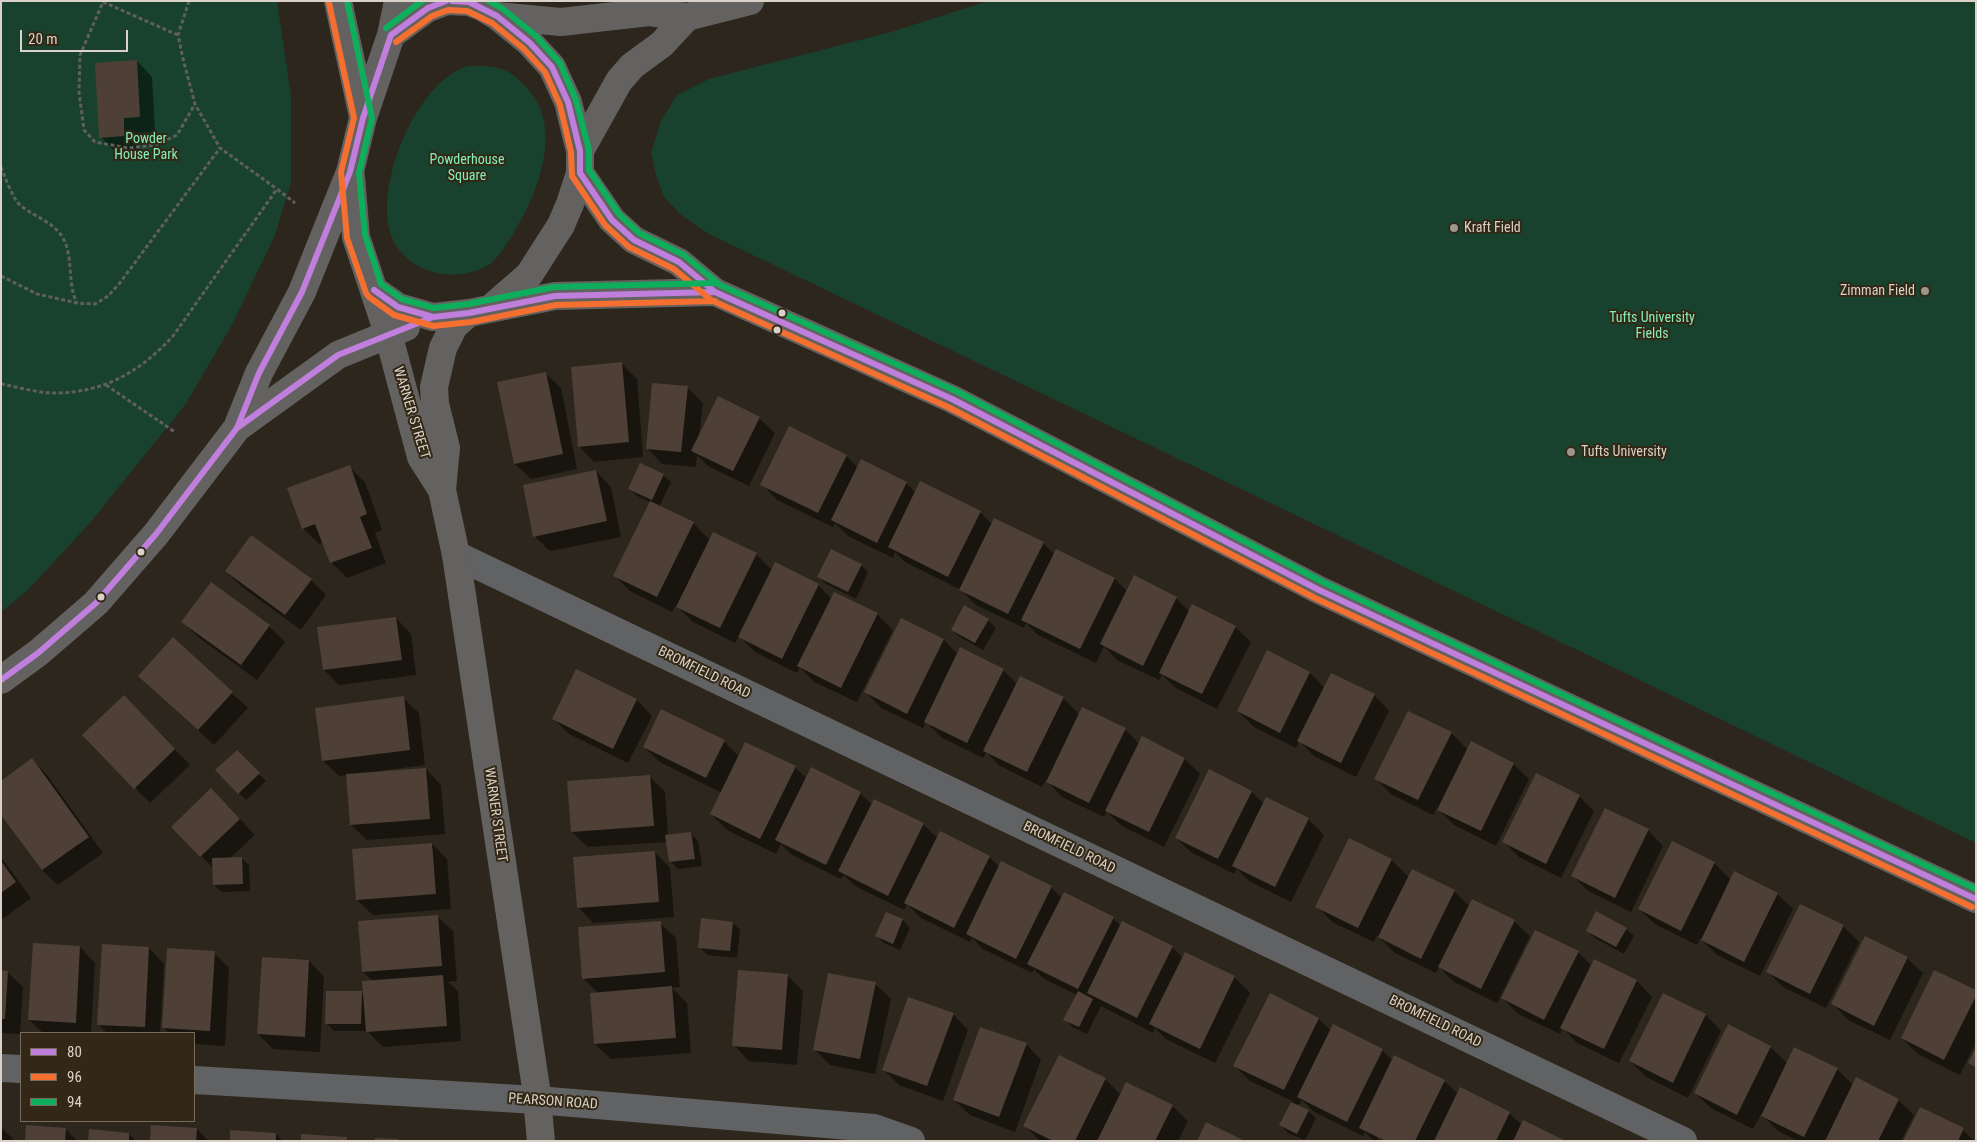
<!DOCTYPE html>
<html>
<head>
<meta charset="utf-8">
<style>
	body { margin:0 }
	#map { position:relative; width:1977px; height:1142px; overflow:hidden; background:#2d261c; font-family:"Roboto Condensed",sans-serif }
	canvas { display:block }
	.frame { position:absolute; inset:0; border:2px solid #dad2c8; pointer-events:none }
	.legend { position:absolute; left:20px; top:1032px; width:175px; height:90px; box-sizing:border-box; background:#332716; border:1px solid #766b5d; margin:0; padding:6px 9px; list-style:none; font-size:15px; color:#dad2c8 }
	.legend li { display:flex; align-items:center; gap:10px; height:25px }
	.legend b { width:25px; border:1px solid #766b5d }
	.scale { position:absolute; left:20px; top:30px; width:108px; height:22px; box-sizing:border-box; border:2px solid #dad2c8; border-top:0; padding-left:6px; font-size:15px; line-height:18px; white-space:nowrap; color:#dad2c8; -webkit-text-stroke:4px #332716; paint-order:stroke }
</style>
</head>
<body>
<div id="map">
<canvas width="1977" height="1142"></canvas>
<div class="frame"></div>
<ul class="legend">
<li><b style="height:6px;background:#c07fdc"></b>80</li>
<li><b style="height:6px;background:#f46f30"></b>96</li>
<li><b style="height:6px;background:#0daf5c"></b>94</li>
</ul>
<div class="scale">20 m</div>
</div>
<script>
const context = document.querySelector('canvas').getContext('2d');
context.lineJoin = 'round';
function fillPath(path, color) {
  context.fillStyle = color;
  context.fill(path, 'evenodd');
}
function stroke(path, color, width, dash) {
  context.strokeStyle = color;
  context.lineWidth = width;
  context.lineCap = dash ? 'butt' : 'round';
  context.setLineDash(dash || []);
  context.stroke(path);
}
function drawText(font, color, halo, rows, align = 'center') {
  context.font = font + ' "Roboto Condensed",sans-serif';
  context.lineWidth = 4;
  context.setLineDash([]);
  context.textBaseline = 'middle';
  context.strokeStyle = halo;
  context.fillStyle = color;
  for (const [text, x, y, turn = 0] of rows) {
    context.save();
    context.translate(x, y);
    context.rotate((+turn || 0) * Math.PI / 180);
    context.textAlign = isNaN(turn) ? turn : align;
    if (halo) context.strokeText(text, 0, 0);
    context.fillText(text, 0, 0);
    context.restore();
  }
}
fillPath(new Path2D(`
	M1,1H277L291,96V183L275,235L232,325L185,405L89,524L28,590L1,612Z
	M988,1H1976V843L1621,671L709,234L680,214L664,197L656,175L651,153L661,121L677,95L709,79L891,32Z
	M484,66C506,68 510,71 526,87C565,127 538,194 513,234C507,243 499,257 490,264C477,273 458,276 443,274C421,272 396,255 390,232C376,183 415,85 465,67C470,65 478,67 484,66Z`), '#18422d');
fillPath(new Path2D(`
	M137,61L152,77L155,132L138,133L139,151L116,153L101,137Z
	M621,363L637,379L643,457L594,462L579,446Z
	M545,373L561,388L577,469L531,479L515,464Z
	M687,387L703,403L699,436L759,418L775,433L749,486L708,466L697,455L696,467L662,464L647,448Z
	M846,456L858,468L906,483L916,493L980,512L992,524L1043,543L1055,555L1115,579L1127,591L1176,598L1190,612L1235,627L1251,642L1217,709L1176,688L1162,675L1159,680L1117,660L1104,646L1096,663L1038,635L1026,623L1024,628L976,605L961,590L905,562L895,552L893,558L848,536L835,523L833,527L777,500L762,484Z
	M349,467L365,482L382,530L375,533L386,563L347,578L331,562L323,542L319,544L303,528Z
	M596,471L611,487L621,537L550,551L534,536Z
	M663,475L671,482L659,507L693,523L710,540L756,554L772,570L818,585L832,599L877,614L893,630L857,702L814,682L800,667L797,673L755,652L739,636L735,643L693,622L676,605L672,612L630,591L614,575L650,502L637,496L630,489Z
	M861,565L868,572L856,599L826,584L819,577Z
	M226,571L311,580L326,595L301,630L242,587Z
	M211,584L269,626L285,642L257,680L198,637L183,622Z
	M964,607L988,620L996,628L983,650L960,637L952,630Z
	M396,618L411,634L416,675L339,685L324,670Z
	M902,619L944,640L958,655L1003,670L1017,684L1063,698L1080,715L1125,729L1139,744L1185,759L1200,774L1164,847L1122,826L1107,812L1104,817L1062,797L1046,780L1042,787L1000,766L986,752L983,758L941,737L926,722L923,728L881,708L866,692Z
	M173,639L248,708L214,745L155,691Z
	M577,670L637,700L652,716L628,763L569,734L553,718Z
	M1310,673L1325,688L1374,695L1389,711L1356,777L1314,756L1299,741L1296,748L1254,727L1238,711Z
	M403,698L419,713L425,765L379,771V773L426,769L441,785L445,834L367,840L351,825L348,775L339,776L323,761Z
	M139,712L190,765L150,803L84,735Z
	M1451,733L1468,750L1513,764L1529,779L1496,846L1454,825L1437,808L1433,815L1391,794L1376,779Z
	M724,741L739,757L795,767L807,779L812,769L860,793L872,805L875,800L923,824L938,839L989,857L1000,867L1002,863L1051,887L1062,898L1113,918L1121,926L1172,947L1183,958L1234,977L1250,993L1215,1063L1166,1039L1155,1028L1153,1033L1101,1006L1087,1034L1072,1027L1065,1019L1077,995L1044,979L1034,969L1032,973L983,949L972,938L970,942L921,918L907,904L904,910L855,886L844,875L841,879L792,855L781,844L776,854L727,830L711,814L722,793L660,762L644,747Z
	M237,752L266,781L246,800L217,771Z
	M32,760L47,775L103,853L58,885L42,870Z
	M649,776L665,792L668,836L690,833L698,841L702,866L678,869L671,862L667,842L588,847L572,832Z
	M1252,792L1264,804L1308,819L1324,835L1291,902L1249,881L1237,869L1234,874L1192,853L1176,838Z
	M1579,796L1594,811L1561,878L1519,857L1504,842Z
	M227,805L255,835L230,858H241L249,865L250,891L222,892L214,885L213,868L173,827Z
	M1648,830L1663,846L1631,912L1588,891L1573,876Z
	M432,844L447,859L451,909L373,915L357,900Z
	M655,852L670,868L674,917L593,923L578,907Z
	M1,857L31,898L1,920Z
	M1391,860L1409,877L1454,891L1469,906L1514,921L1530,936L1497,1003L1454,982L1439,967L1436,973L1395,953L1377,935L1374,942L1332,922L1317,906Z
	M1714,863L1731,880L1777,894L1793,909L1760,976L1717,955L1700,938L1697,945L1655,924L1639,909Z
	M437,916L453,931L457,981L448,982L458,991L461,1041L383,1047L367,1031H334L326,1023L362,993L365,996L373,981L363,972Z
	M903,920L910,928L900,950L884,943L877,936Z
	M660,923L676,938L680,987L672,988L687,1003L691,1053L611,1059L595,1044L599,994L583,978Z
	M733,923L740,930L737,958L707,955L700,947Z
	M1843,926L1859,942L1826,1008L1783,987L1768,972Z
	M1626,929L1634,936L1624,954L1595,938L1587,931Z
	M80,947L95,963L91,1033H43L29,1020Z
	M149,948L164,964L160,1033H107L98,1024Z
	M1578,952L1592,966L1595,961L1637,981L1652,997L1619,1063L1577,1043L1563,1028L1560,1034L1518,1014L1503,998Z
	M214,953L229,968L225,1046L194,1044V1033H169L163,1028Z
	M1907,958L1923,973L1890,1040L1848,1020L1833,1004Z
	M309,961L324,977L320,1052L273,1049L258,1034Z
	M1,971L7,972L23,987L20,1034L1,1033Z
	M787,975L803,991L797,1065L749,1061L734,1045Z
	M875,984L891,999L875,1074L830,1065L814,1049Z
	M1976,991V1042L1960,1075L1918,1054L1902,1038Z
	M1663,994L1706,1015L1721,1031L1688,1098L1646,1077L1630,1061Z
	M1270,995L1319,1019L1331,1031L1382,1050L1393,1061L1444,1081L1458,1094L1509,1113L1522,1125L1564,1141H1389L1377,1135V1138L1383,1141H1374L1365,1132L1363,1136L1314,1112L1302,1100L1298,1106L1308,1111L1316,1118L1305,1140L1288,1133L1281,1125L1292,1101L1250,1081L1235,1066Z
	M953,1014L968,1030L943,1101L899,1085L883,1069Z
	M1026,1044L1041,1060L1015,1132L970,1115L954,1100Z
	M1770,1047L1788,1064L1795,1049L1837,1069L1853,1085L1898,1100L1914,1115L1901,1141H1798L1778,1131L1761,1114L1753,1129L1711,1108L1695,1093Z
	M1105,1079L1121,1095L1172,1106L1188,1121L1178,1141H1040L1025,1126Z
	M1,1127L13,1139V1141H1Z
	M66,1129L77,1141H26Z
	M197,1129L208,1141H151Z
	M1963,1130L1974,1141H1905Z
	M129,1134L136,1141H89Z
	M276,1134L283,1141H231Z`), '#0007');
fillPath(new Path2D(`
	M137,60L140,117L124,118V136L99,138L95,63Z
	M622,362L629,442L578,447L571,367Z
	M546,372L563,454L514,464L497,382Z
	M652,383L688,386L681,452L646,449Z
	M718,396L760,417L733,471L691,451Z
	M789,426L847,455L818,513L760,485Z
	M861,459L907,482L877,543L831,520Z
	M640,463L664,474L652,500L628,489Z
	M350,465L367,514L360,517L372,548L330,563L315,524L302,529L287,488Z
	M596,470L607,521L533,537L523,485Z
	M920,481L981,511L948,577L888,547Z
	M650,501L694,522L657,597L613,576Z
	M994,518L1044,542L1008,614L959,590Z
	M713,532L757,553L720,628L676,607Z
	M251,535L312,579L285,615L225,571Z
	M831,549L862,564L848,592L817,577Z
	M1056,549L1115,578L1080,649L1021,620Z
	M775,562L819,584L782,659L738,637Z
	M1134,575L1177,597L1143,666L1100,644Z
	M211,582L270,625L241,665L181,622Z
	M834,592L878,613L841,688L797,666Z
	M1192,604L1236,626L1202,694L1159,673Z
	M964,605L989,619L975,643L951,630Z
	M396,617L402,660L323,670L317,627Z
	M901,618L944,639L907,714L864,692Z
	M173,637L233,692L198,730L138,676Z
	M960,647L1004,669L967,743L924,722Z
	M1267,650L1310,672L1280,733L1237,711Z
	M576,669L637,699L613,749L552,719Z
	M1331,673L1375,694L1341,763L1297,741Z
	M1020,676L1064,697L1027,772L983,751Z
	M124,695L175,749L134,789L82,735Z
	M404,696L410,750L322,761L315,708Z
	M1082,707L1126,728L1089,803L1046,782Z
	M661,709L725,740L706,778L643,747Z
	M1408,711L1452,732L1418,800L1374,779Z
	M1142,736L1185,758L1149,832L1105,811Z
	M1471,741L1514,763L1481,831L1437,810Z
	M745,742L796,766L760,839L710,814Z
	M237,750L260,773L238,794L215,770Z
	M32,758L89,837L42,870L1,815V781Z
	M811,767L861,792L826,865L775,840Z
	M426,768L430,819L350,825L346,774Z
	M1209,769L1252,791L1218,859L1175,838Z
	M1536,773L1580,795L1546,864L1502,842Z
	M650,775L654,826L571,832L567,781Z
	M211,788L240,819L200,857L171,827Z
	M1266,797L1309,818L1275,887L1232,866Z
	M874,799L924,823L888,896L838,871Z
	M1605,808L1649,829L1615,898L1571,876Z
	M940,831L990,856L954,928L904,903Z
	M691,832L695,859L669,862L665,835Z
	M1349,838L1392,859L1358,928L1315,907Z
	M1672,841L1715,862L1681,931L1638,909Z
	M432,843L436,894L356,900L352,849Z
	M655,851L659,902L577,908L573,857Z
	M242,857L243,884L213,885L212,858Z
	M1,861L16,882L1,893Z
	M1001,861L1052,886L1016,959L966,934Z
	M1412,869L1455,890L1421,959L1378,937Z
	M1734,871L1778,893L1744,962L1701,940Z
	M1064,892L1114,917L1078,989L1027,964Z
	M1472,899L1515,920L1481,989L1438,967Z
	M1800,904L1844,925L1810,994L1766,972Z
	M1596,911L1627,928L1616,947L1586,931Z
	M886,912L903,919L893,944L875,936Z
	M438,915L442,966L362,972L358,921Z
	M701,918L733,922L730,951L698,948Z
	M661,921L665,972L582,979L578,927Z
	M1122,921L1173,946L1137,1018L1087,993Z
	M1535,930L1579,951L1544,1020L1501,998Z
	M1865,936L1908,957L1874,1026L1831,1004Z
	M33,943L80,946L76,1023L28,1020Z
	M102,944L149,947L145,1027L97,1025Z
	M167,948L215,951L210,1031L162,1028Z
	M1185,952L1235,976L1200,1049L1149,1024Z
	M262,957L309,960L305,1037L257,1034Z
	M1594,959L1637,980L1604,1049L1560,1028Z
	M1,970L8,971L5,1019H1Z
	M738,970L788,974L782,1050L732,1046Z
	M1934,970L1976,990V996L1944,1060L1901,1038Z
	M828,973L876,982L860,1059L813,1050Z
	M443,975L447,1026L366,1032L362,981Z
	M672,986L676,1038L594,1044L590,993Z
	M326,991H362L361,1024H325Z
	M1078,991L1093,999L1079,1027L1063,1020Z
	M1270,993L1319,1018L1284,1090L1233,1066Z
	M1663,993L1706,1014L1673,1083L1629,1061Z
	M908,997L954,1013L927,1086L882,1070Z
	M1333,1024L1383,1049L1347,1122L1297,1097Z
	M1728,1024L1771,1046L1737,1115L1694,1093Z
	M980,1027L1027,1043L999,1117L953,1100Z
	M1794,1047L1838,1068L1804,1137L1761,1116Z
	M1976,1048V1067L1968,1063Z
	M1059,1055L1106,1078L1075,1141H1053L1023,1126Z
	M1394,1055L1445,1080L1415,1141H1386L1359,1128Z
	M1856,1077L1899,1099L1878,1141H1825Z
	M1126,1082L1173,1105L1155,1141H1097Z
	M1460,1087L1510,1112L1496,1141H1434Z
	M1291,1102L1309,1110L1297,1134L1279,1125Z
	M1920,1107L1964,1128L1958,1141H1903Z
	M1523,1120L1566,1141H1513Z
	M1206,1122L1245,1141H1197Z
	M26,1125L66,1128L65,1141H25Z
	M151,1125L197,1128L196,1141H150Z
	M89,1129L129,1133V1141H88Z
	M230,1130L276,1133V1141H230Z
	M301,1134L347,1137V1141H301Z
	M375,1138L398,1139V1141H375Z`), '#4e4037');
stroke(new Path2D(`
	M189,1L178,35L183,59L195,104L220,148L277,189
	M178,35L103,2L80,55L79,92L84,130L95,142L128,148L155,145L177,135L195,104
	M1,167C5,177 13,199 20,205C33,216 51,221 61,235C75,255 66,282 77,303
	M1,276L37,294L77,303L95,304L108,296L119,284L220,148
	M1,384C18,387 37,393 55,393C104,393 141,371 173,336L277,189L295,203
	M106,385L175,432`), '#605f5d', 3, [4, 2.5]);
stroke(new Path2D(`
	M456,555L1683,1141
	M1,1068L21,1069
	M194,1080L537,1100L874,1128L911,1141`), '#616263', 28);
stroke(new Path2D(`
	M338,1L363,117
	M497,16L561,22L649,12L687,17L750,1
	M391,35L428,8L447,1L469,2L482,7L497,16L530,43L552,67L568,102L580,151V173L570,204L561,225L529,275L491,308
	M580,151L619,81L632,66L662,44L687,17
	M580,173L612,220L634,240L679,262L715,292L952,399L1319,590L1976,899
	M351,177L356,237L388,333L421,457L442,490
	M374,290L398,307L433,317L469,313L555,296L715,292
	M469,313L454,326L443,348L434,387L435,404L446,448L442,490L456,555L496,822L536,1088L541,1141
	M237,428L338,355L406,327
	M1,680L38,653L96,603L156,534L237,428L259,373L302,292L350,172L363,118L391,35L398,1`), '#636260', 28);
stroke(new Path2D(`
	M452,1L469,2L497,16L530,43L552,67L568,102L580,151V173L612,220L634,240L679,262L715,292L952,399L1319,590L1976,899
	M374,290L398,307L433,317L469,313L555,296L715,292
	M237,428L338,355L433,317
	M1,680L38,653L96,603L156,534L237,428L259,373L302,292L350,172L363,118L391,35L428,8L446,1`), '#c07fdc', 6);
stroke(new Path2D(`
	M329,3L354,118L341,172L347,238L366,293L369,297L394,315L433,326L471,322L556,305L715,301
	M396,42L432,16L448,10L467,11L492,23L524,49L545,72L560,105L571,152L572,176L605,225L629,247L674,269L711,300L948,407L1315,598L1972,907`), '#f46f30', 6);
stroke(new Path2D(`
	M347,1L372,118L359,173L365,235L381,284L402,299L434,308L468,304L554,287L715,283
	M489,1L503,9L536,36L560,63L576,100L589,150V170L619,214L639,233L684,255L720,285L956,391L1323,582L1976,889
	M386,28L422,1`), '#0daf5c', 6);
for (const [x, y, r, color] of [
	[1454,228,5,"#9d968c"],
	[1925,291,5,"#9d968c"],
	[782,313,4.5,"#dad2c8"],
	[777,330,4.5,"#dad2c8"],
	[1571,452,5,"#9d968c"],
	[141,552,4.5,"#dad2c8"],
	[101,597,4.5,"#dad2c8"]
]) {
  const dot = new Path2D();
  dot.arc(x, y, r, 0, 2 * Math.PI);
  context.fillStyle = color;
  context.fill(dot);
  stroke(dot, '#332716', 2);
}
drawText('14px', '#83eeba', '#332716', [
	["Powder",146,139],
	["House Park",146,155],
	["Powderhouse",467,160],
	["Square",467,176],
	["Tufts University",1652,318],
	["Fields",1652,334]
]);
drawText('14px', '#dad2c8', '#332716', [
	["Kraft Field",1464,228],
	["Zimman Field",1915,291,"right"],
	["Tufts University",1581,452]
], 'left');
drawText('14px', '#dad2c8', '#332716', [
	["WARNER STREET",411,413,73],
	["BROMFIELD ROAD",704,673,26],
	["WARNER STREET",495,815,82],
	["BROMFIELD ROAD",1069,848,26],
	["BROMFIELD ROAD",1435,1022,26],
	["PEARSON ROAD",553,1102,4]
]);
</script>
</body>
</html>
